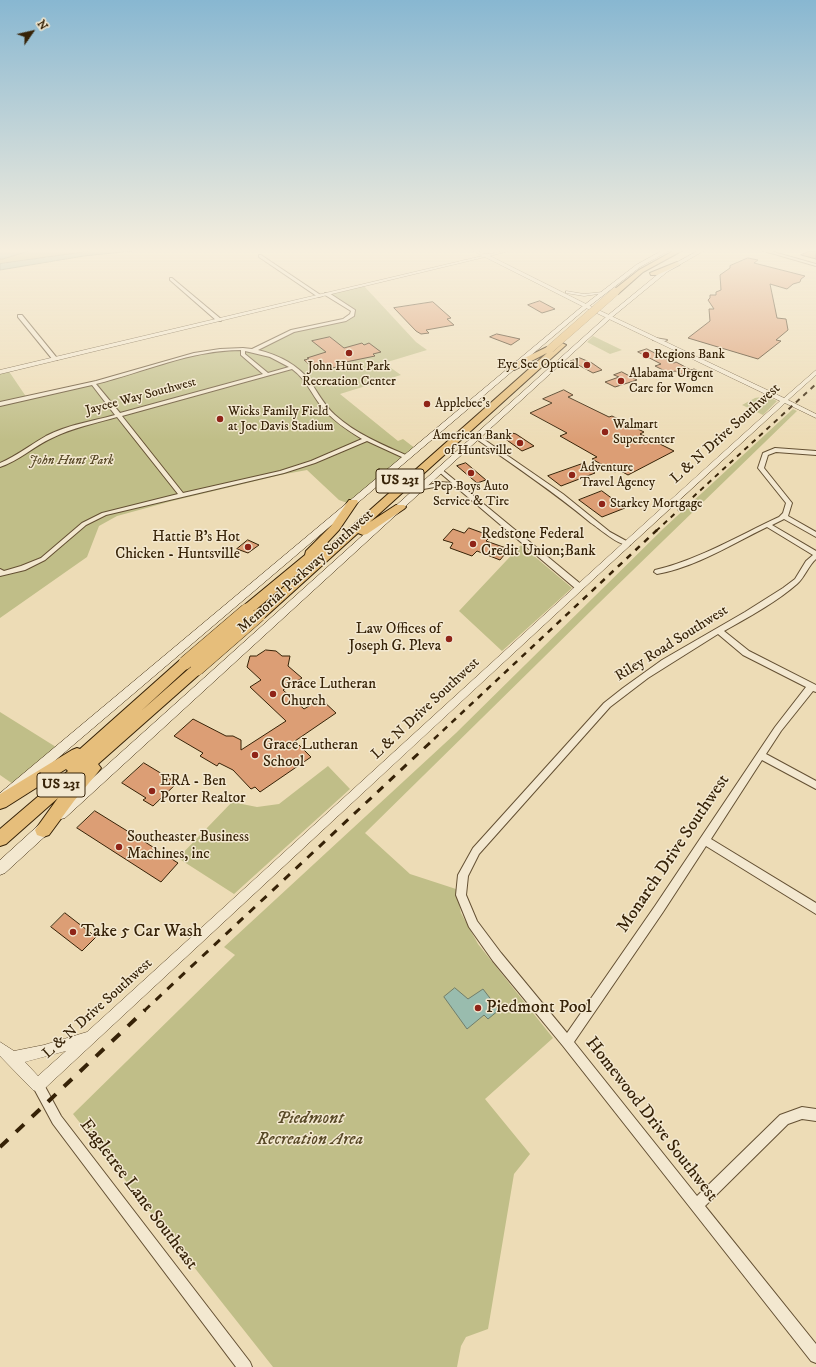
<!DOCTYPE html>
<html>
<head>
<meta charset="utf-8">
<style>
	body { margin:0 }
	#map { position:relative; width:816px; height:1367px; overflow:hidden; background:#eddcb6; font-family:"IM FELL DW Pica",serif }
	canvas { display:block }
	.north { position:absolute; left:12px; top:12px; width:40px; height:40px; -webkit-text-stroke:3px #f3e8d0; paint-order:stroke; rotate:56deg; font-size:11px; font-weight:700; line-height:16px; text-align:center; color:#362207 }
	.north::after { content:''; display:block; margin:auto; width:14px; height:18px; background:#362207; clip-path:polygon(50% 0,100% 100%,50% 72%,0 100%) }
</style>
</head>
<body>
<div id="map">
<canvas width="816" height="1367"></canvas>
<div class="north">N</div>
</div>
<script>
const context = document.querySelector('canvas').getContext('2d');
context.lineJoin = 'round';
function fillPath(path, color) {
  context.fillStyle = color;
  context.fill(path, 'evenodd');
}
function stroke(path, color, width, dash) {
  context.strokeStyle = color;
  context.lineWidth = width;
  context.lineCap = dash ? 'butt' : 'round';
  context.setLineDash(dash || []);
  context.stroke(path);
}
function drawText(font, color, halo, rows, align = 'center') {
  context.font = font + ' "IM FELL DW Pica",serif';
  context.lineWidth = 3;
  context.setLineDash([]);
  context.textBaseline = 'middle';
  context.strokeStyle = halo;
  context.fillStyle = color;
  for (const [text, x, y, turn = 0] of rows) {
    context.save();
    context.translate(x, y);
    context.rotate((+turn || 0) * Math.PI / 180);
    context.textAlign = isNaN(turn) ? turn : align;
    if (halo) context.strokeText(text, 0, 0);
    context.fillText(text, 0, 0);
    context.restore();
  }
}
fillPath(new Path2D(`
	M0,249H105L0,264Z
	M364,286L416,342L427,350L384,363L401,375L340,394L398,441L403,439L416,449L350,504L339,500L307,470L285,474L172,501L117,516L99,526L87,557L0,618V372L8,370L27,398L93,383L203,353L219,350H254L293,331L349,318L352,311L327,294Z
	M593,336L622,350L610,354L587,342Z
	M767,396L777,401L763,415L742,405L755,398Z
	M793,409L797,411L598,604L365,833L410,874L456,889L461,913L478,944L553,1038L485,1099L530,1154L514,1174L488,1329L466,1337L461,1346L457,1367H273L73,1114L235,955L224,947L456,733L664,528Z
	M521,545L572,588L502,651L459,611Z
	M0,712L56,747L13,784L0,775Z
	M328,766L350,789L234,894L178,858L232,802L257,807L279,804Z`), '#c0be88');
const water = new Path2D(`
	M0,249H35L3,259H0Z
	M104,249H151L84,256L0,270V264Z
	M455,988L468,999L483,989L499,1010L488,1019L484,1015L467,1029L444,997Z`);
fillPath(water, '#99bcae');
stroke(water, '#717e6b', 1);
const building = new Path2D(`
	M810,251L816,252V259L801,255Z
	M748,258L758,260L754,263L805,276L801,279L800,282L793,284L787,289L770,284L777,318L786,319L788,330L776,340L781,341L758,359L688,338L710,321L709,309H714L708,300L710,298V295H716V292L721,290L720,275L730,268V266Z
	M540,301L555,309L542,313L528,305Z
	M433,302L451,318L447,319L454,325L426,330L429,333L421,334L416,331L394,308Z
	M497,334L520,339L511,345L490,337Z
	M330,337L344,348L362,343L364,345L369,343L381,352L373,354L375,356L341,363L343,365L326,370L324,367L316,370L304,360L309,359L307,358L326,352L312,341Z
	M647,349L674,363L676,362L691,370L694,369L705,374L692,379L675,371L669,373L655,366L661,364L638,352Z
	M580,358L592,363L602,370L593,373L571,361Z
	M622,372L637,380L615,387L605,382L619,377L614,375Z
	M564,390L573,395L568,397L609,417L612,416L644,432L640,434L674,451L628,475L619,470L615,472L592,459L597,457L560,436L567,433L530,413L552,403L543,399Z
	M512,433L516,434L534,446L522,451L504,438L506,437L504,436Z
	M466,463L486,480L477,483L457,466Z
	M582,464L595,473L561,486L548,476Z
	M602,491L625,508L602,517L579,500Z
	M469,528L491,536L486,541L509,549L500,560L477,551L472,556L450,548L453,543L443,540L453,529L464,533Z
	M248,540L259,545L248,553L237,549Z
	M266,650L276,651L282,656H290L288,666L302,678L283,690L304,709L321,699L336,713L295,741L311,757L260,792L255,787L251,789L233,770L219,763L217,766L200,756L203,753L174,736L193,719L226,736H233L241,740V750L286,721L250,687L261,680L247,667L250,656H256Z
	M144,763L177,783L153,806L143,800L146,798L122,783Z
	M95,811L145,842L178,863L161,882L77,828Z
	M65,913L96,937L82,951L51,927Z`);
fillPath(building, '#dc9e75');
stroke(building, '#362207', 1);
const minor = new Path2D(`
	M757,249H763L816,264V266Z
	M259,255H261L322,296L318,297L259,257Z
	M170,278H172L221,319V321H217L170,280Z
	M325,293H329L355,310L354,316L346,321L294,332L258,350C278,355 297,364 310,381C318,393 324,405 335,415C356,434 383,445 408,456V458H404L367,441L315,463L284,473L106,515L86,525L45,560L25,570L0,576V569L4,571L21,566L41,558L82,523L102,513L178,494L117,417C96,423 72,428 52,438C34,446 19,461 0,467V463C17,456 30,445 46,436C67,425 93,421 115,415L92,385L0,406V402L96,381L194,353L220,349L243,348L252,349L291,330L343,319L350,314L351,311L325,295ZM241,350V355L263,374L120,413L96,384C144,372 191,350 241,350ZM245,351L270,357L289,367L268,373L245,354ZM292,369C306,379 311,393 321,406C332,420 347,430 362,439L311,461L280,471L183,493L122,416Z
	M18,315H22L57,358V360H53L18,317Z
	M655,338L667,340L665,341L653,340V339Z
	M475,436H479L563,494L610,532L630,543V545C620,547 600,529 591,523C554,492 515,466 475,438Z
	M775,448L816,451V455L776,452L768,455L764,468L792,503L788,516L816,532V537L784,519L772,525L816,551V559C808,566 805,577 797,584C778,601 747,618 724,631L749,651L816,685V692L813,691L781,731L766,754L816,781V789L762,760L711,839L816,903V914L706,846L663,912L574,1042L697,1196L780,1115L802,1107L816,1109V1121L802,1119L788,1124L705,1206L816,1344V1363L811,1361L563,1046L493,961L469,927L456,895L458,875L473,848L604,703L623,688L662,660L745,612L783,588L795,579L806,561L813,555L767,527C732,544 696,567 657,574L654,572L655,570C698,560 738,536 779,517L783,513L786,503L758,468L763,453ZM718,634L743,655L806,687L775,727L655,906L567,1033L501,953L477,921L466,895L468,876L479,854L610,707L648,678Z
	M440,468L582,585L583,587L582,589H576L456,487L440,486L418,490V488L440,482L452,483L438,471L437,470Z
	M38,1079L42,1081L61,1116L250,1362L252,1367H236L53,1124L32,1085L34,1081Z`);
const tertiary = new Path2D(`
	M470,249C477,249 482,255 488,254C498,253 507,249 517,249L490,256L588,305L784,398L816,370V375L788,400L816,414V418L785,403C536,631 290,861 43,1090L38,1092L33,1090L0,1056V1042L14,1051L44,1045L87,1032C318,822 548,610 780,401L584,307L485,257L0,374V370L482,256ZM66,1051L38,1076L25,1062Z
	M566,291L584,294L603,292L605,293L584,296L566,293Z`);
const secondary = new Path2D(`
	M665,249H672L640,267L583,311L4,804L0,805V793L579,309L636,265Z
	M701,249H707L667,272L611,318L65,818L61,819L57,818L55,814L57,810L607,316L663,270Z
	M48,819L53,821L54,825L53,829L5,873L0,875V860L43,821Z`);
const motorway = new Path2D(`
	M677,249H685L643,272L618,294H612L611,292L639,270Z
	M677,262L680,264L679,265L657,275H651L650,273Z
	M559,343H562L566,345L370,522L396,505H404L406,507L404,509L367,534L363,535L358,533L264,618L259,619L254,618L253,615L311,562L252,613L247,614L242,613L241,610L242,607L305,555L306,551L331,526L349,500H357L358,502L339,530L323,547L325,550L547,353L514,370H508L507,368L508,366L547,347L554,348Z
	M185,658L190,660L192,663L190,666L141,711L192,666L197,664L202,666L204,669L202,672L98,764L101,768L98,772L74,801L49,835L43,837L37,835L35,830L58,798L6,844L0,846V829L68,771L66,769L6,807L0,809V794L72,750L77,748L80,749L180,660Z`);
stroke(minor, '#645033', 2);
stroke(tertiary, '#645033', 1);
stroke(secondary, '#362207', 1);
stroke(motorway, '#362207', 2);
fillPath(minor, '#f3e8d0');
fillPath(tertiary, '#f3e8d0');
fillPath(secondary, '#f3e8d0');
fillPath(motorway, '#e6be7b');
stroke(new Path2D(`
	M656,531L816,384`), '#362207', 2, [5, 5]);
stroke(new Path2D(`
	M434,739L657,530`), '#362207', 2.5, [6, 6]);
stroke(new Path2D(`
	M144,1011L435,738`), '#362207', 3, [8, 8]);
stroke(new Path2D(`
	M0,1147L145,1010`), '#362207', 4, [11, 11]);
const motorwayBridgeFar1 = new Path2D(`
	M550,349L615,292`);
const motorwayBridge = new Path2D(`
	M185,663L247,610
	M197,669L259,615`);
stroke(motorwayBridgeFar1, '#362207', 8, []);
stroke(motorwayBridge, '#362207', 14, []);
stroke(motorwayBridgeFar1, '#e6be7b', 8);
stroke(motorwayBridge, '#e6be7b', 13);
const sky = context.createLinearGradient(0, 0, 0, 440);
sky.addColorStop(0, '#88b7d1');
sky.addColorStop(0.57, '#f7efde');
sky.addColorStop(1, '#f7efde00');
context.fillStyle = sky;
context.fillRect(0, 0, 816, 440);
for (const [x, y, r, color] of [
	[349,353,4,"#8f2418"],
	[646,355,4,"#8f2418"],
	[587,365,4,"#8f2418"],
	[621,381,4,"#8f2418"],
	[427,404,4,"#8f2418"],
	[220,419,4,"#8f2418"],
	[605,432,4,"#8f2418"],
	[520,443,4,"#8f2418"],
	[471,473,4,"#8f2418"],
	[572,475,4,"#8f2418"],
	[602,504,4,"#8f2418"],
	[473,544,4,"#8f2418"],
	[248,547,4,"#8f2418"],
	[449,639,4,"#8f2418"],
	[273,694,4,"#8f2418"],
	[255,755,4,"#8f2418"],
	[152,791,4,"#8f2418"],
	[119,847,4,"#8f2418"],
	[73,932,4,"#8f2418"],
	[478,1008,4,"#8f2418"]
]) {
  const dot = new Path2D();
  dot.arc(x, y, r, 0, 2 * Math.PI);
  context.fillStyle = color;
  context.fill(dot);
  stroke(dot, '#f3e8d0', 1.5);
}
drawText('13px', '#362207', '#f3e8d0', [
	["Regions Bank",654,355],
	["Eye See Optical",579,365,"right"],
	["John Hunt Park",349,367,"center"],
	["Recreation Center",349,382,"center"],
	["Alabama Urgent",629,374],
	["Care for Women",629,389],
	["Applebee's",435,404],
	["Wicks Family Field",228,412],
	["at Joe Davis Stadium",228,427],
	["Walmart",613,425],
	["Supercenter",613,440],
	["American Bank",512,436,"right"],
	["of Huntsville",512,451,"right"],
	["Adventure",580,468],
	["Travel Agency",580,483],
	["Pep Boys Auto",471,487,"center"],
	["Service & Tire",471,502,"center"],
	["Starkey Mortgage",610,504]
], 'left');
drawText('13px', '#362207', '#f3e8d0', [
	["Jaycee Way Southwest",141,397,-15]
]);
drawText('italic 13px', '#584927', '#f3e8d0', [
	["John Hunt Park",71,461]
]);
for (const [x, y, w] of [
	[400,481,48],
	[61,785,48]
]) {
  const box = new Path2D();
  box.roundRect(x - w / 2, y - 12, w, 24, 3);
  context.fillStyle = '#f3e8d0';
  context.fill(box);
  stroke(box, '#362207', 1);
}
drawText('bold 14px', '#362207', null, [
	["US 231",400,481],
	["US 231",61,785]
]);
drawText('15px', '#362207', '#f3e8d0', [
	["L & N Drive Southwest",726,434,-42],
	["Memorial Parkway Southwest",306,572,-42],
	["Riley Road Southwest",672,644,-32],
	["L & N Drive Southwest",426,709,-43],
	["L & N Drive Southwest",98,1009,-42]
]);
drawText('15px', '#362207', '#f3e8d0', [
	["Redstone Federal",481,535],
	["Credit Union;Bank",481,552],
	["Hattie B's Hot",240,538,"right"],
	["Chicken - Huntsville",240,555,"right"],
	["Law Offices of",441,630,"right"],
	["Joseph G. Pleva",441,647,"right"],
	["Grace Lutheran",281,685],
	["Church",281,702],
	["Grace Lutheran",263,746],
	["School",263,763],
	["ERA - Ben",160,782],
	["Porter Realtor",160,799],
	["Southeaster Business",127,838],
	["Machines, inc",127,855]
], 'left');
drawText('18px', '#362207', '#f3e8d0', [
	["Monarch Drive Southwest",674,854,-56],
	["Homewood Drive Southwest",651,1120,52],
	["Eagletree Lane Southeast",138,1195,53]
]);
drawText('18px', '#362207', '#f3e8d0', [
	["Take 5 Car Wash",81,932],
	["Piedmont Pool",486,1008]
], 'left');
drawText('italic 18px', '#584927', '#f3e8d0', [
	["Piedmont",310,1119],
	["Recreation Area",310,1140]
]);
</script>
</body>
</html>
